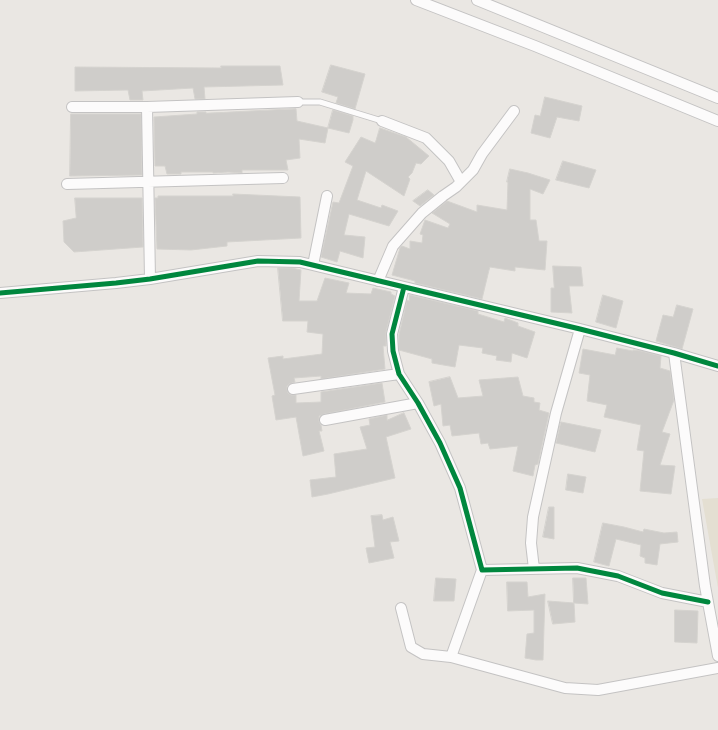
<!DOCTYPE html>
<html>
<head>
<meta charset="utf-8">
<style>
	body { margin:0 }
	canvas { display:block; background:#eae7e3 }
</style>
</head>
<body>
<canvas width="718" height="730"></canvas>
<script>
const context = document.querySelector('canvas').getContext('2d');
context.lineJoin = 'round';
function fillPath(path, color) {
  context.fillStyle = color;
  context.fill(path, 'evenodd');
}
function stroke(path, color, width, dash) {
  context.strokeStyle = color;
  context.lineWidth = width;
  context.lineCap = dash ? 'butt' : 'round';
  context.setLineDash(dash || []);
  context.stroke(path);
}
fillPath(new Path2D(`
	M718,498V588L702,499Z`), '#e4dfd2');
const building = new Path2D(`
	M331,65L365,74L355,109L336,103L338,97L322,92Z
	M221,66H280L283,85L204,87L205,99H195L193,88L142,91L143,100H130L128,90L75,91V67L221,68Z
	M545,97L582,106L579,121L557,117L550,138L531,133L535,115L540,116Z
	M296,109L297,121L328,128L325,143L299,139L300,158L286,160L288,170H242V173L228,172L213,173V172H181V174H167L165,166H155L154,117L197,114V112H206V113Z
	M333,110L353,116V120L349,133L328,128Z
	M71,114H141L142,175L70,176Z
	M380,128L406,137L429,156L421,164L416,163L412,173L408,177L410,179L404,196L366,171L357,200L381,208L382,205L398,211L389,226L349,214L344,235L365,237L363,258L340,251L337,262L321,257L333,202L339,203L353,166L345,162L361,137L375,143Z
	M563,161L596,170L589,188L556,180Z
	M510,169L528,173L550,180L543,194L530,189V220H536L539,241H547L545,270L515,267V271L490,267L489,270L482,299L415,283V281L392,275L400,248L402,246L410,249V241L422,243L423,235L420,234L425,220L448,228L450,224L432,213L447,201L477,212V205L507,210L508,182H507Z
	M428,190L434,195L420,206L413,201Z
	M233,194L300,197L301,238L227,242V246L191,250L157,249L155,198H158V196H233Z
	M75,198H142L143,247L74,252L64,242L63,221L76,218Z
	M553,266L581,267L583,286H569L572,313L551,312V288H554Z
	M278,268H292L301,270L299,301H317L325,278L349,283L346,293L371,294L373,288L391,292V294L395,296L386,332V346H383L385,369L321,379V376L294,378L295,382L289,384L287,386V390L288,393L291,395H296V403L321,402V392L382,383L385,402L324,414L319,416V422L321,425L322,431H319L324,451L303,456L296,417L276,420L272,396L275,395L268,358L283,356V359L322,354L323,334L307,332L308,321H283Z
	M410,295L478,311V314L504,322L505,318L518,323V326L535,332L527,358L512,353L511,362L496,360L497,356L482,353L483,348L459,345L455,367L432,363V359L399,350V335L407,300L409,301Z
	M603,295L623,301L616,328L596,322Z
	M677,305L693,309L682,349L656,341L663,315L673,317Z
	M617,348L633,351V350L641,351L661,356L660,368L670,371L674,400L662,432L670,434L660,465L675,466L671,494L640,491L644,451L637,450L641,425L604,417L607,405L587,401L590,375L579,373L583,349L615,355Z
	M450,377L458,398L483,396L479,380L518,377L523,396L534,398V402L540,403L539,410L549,413L538,464L535,465L533,476L513,471L518,446L490,449L488,443L481,444L479,433L452,436L450,425L443,426L441,404L434,406L429,382Z
	M404,413L411,429L386,437L395,478L328,494L312,497L310,480L336,477L334,454L367,449L360,427L370,425L369,419L387,415V420Z
	M561,422L601,430L595,452L556,443Z
	M568,474L586,477L583,493L566,490Z
	M549,507H554V539L543,537Z
	M382,515L383,520L393,517L399,541L390,542L394,558L369,563L366,548L375,547L371,516Z
	M603,523L624,527L643,532L644,529L664,533L677,532L678,542L660,544L657,565L645,563V558L640,556L641,545L616,539L609,566L594,562Z
	M436,578L456,579L454,601H434Z
	M573,578H586L588,604L574,603Z
	M507,582H527L528,597L545,594L543,660H536L525,658L527,634L534,633V610L508,611Z
	M548,601L574,603L575,622L553,624Z
	M675,610L698,611L697,643L675,642Z`);
fillPath(building, '#cfcdca');
stroke(building, '#d5d3cf', 1);
const lane = new Path2D(`
	M298,102H320L382,121`);
const street = new Path2D(`
	M416,0L535,46L718,121
	M477,0L718,98
	M72,107H147L298,102
	M147,107L150,279
	M382,121L426,138L449,161L461,182
	M67,184L283,178
	M313,265L327,196
	M378,281L393,246L422,213L443,196L456,187L473,170L482,154L514,111
	M404,287L392,334L393,351L399,374L418,403L440,443L460,488L482,570L577,568L618,576L662,593L708,602
	M0,293L116,283L150,279L258,261L300,262L580,329L674,353L718,366
	M674,353L705,586L718,656
	M293,389L399,374
	M325,420L418,403
	M534,569L531,543L533,517L556,413L580,329
	M401,608L411,647L423,654L451,657L565,688L598,690L718,668
	M451,657L482,570`);
stroke(lane, '#c4c3c3', 7);
stroke(street, '#c4c3c3', 12);
stroke(lane, '#fcfbfb', 5);
stroke(street, '#fcfbfb', 10);
stroke(new Path2D(`
	M404,287L392,334L393,351L399,374L418,403L440,443L460,488L482,570L577,568L618,576L662,593L708,602
	M0,293L116,283L150,279L258,261L300,262L580,329L674,353L718,366`), '#00873e', 5);
</script>
</body>
</html>
